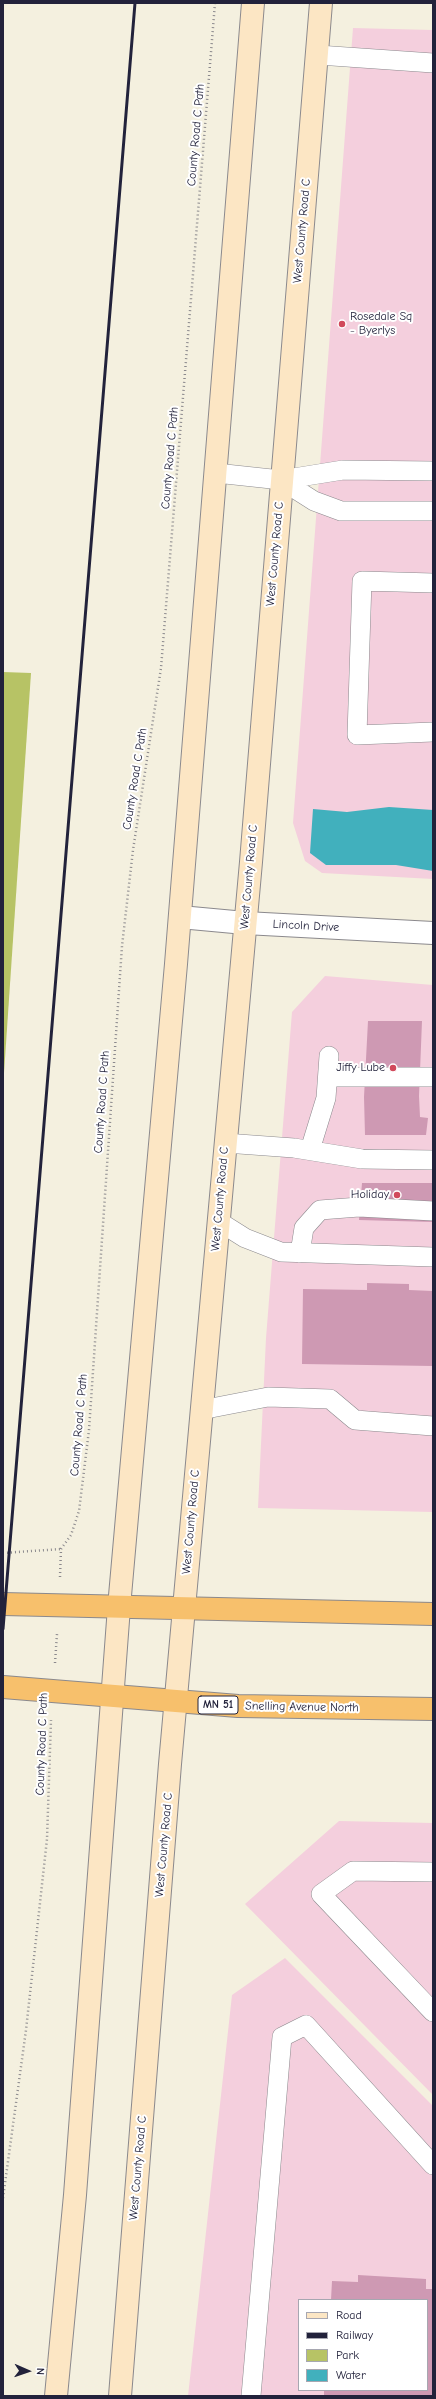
<!DOCTYPE html>
<html>
<head>
<meta charset="utf-8">
<style>
	body { margin:0 }
	#map { position:relative; width:436px; height:2399px; overflow:hidden; background:#f4f0df; font-family:"Comic Neue",sans-serif }
	canvas { display:block }
	.frame { position:absolute; inset:0; border:4px solid #22223b; pointer-events:none }
	.legend { position:absolute; left:298px; top:2299px; width:130px; height:92px; box-sizing:border-box; background:#fff; border:1px solid #a7a7b1; margin:0; padding:5px 7px; list-style:none; font-size:12px; color:#22223b }
	.legend li { display:flex; align-items:center; gap:8px; height:20px }
	.legend b { width:20px; border:1px solid #a7a7b1 }
	.north { position:absolute; left:8px; top:2351px; width:40px; height:40px; -webkit-text-stroke:3px #fff; paint-order:stroke; rotate:92deg; font-size:11px; font-weight:700; line-height:16px; text-align:center; color:#22223b }
	.north::after { content:''; display:block; margin:auto; width:14px; height:18px; background:#22223b; clip-path:polygon(50% 0,100% 100%,50% 72%,0 100%) }
</style>
</head>
<body>
<div id="map">
<canvas width="436" height="2399"></canvas>
<div class="frame"></div>
<ul class="legend">
<li><b style="height:5px;background:#fce6c4"></b>Road</li>
<li><b style="height:5px;background:#22223b"></b>Railway</li>
<li><b style="height:11px;background:#b7c365"></b>Park</li>
<li><b style="height:11px;background:#41b0bd"></b>Water</li>
</ul>
<div class="north">N</div>
</div>
<script>
const context = document.querySelector('canvas').getContext('2d');
context.lineJoin = 'round';
function fillPath(path, color) {
  context.fillStyle = color;
  context.fill(path, 'evenodd');
}
function stroke(path, color, width, dash) {
  context.strokeStyle = color;
  context.lineWidth = width;
  context.lineCap = dash ? 'butt' : 'round';
  context.setLineDash(dash || []);
  context.stroke(path);
}
function drawText(font, color, halo, rows, align = 'center') {
  context.font = font + ' "Comic Neue",sans-serif';
  context.lineWidth = 4;
  context.setLineDash([]);
  context.textBaseline = 'middle';
  context.strokeStyle = halo;
  context.fillStyle = color;
  for (const [text, x, y, turn = 0] of rows) {
    context.save();
    context.translate(x, y);
    context.rotate((+turn || 0) * Math.PI / 180);
    context.textAlign = isNaN(turn) ? turn : align;
    if (halo) context.strokeText(text, 0, 0);
    context.fillText(text, 0, 0);
    context.restore();
  }
}
fillPath(new Path2D(`
	M353,28L433,30V879L322,873L305,861L293,823Z
	M325,976L433,985V1512L258,1508L266,1338L292,1012Z
	M339,1821L433,1823V2095L245,1904Z
	M285,1958L433,2106V2396H188L232,1995ZM299,2300H427V2390H299Z`), '#f4cfdd');
fillPath(new Path2D(`
	M3,672L31,673L3,1088Z`), '#b7c365');
fillPath(new Path2D(`
	M389,807L433,810V871L396,865H326L310,853L313,809L347,812Z`), '#41b0bd');
fillPath(new Path2D(`
	M368,1021H422L419,1096L420,1117L428,1118L426,1135H365L364,1097Z
	M362,1183H433V1222L359,1220Z
	M367,1283L409,1284V1290L433,1291V1366L302,1364L303,1289L367,1290Z
	M358,2275L426,2279V2289H433V2396H324V2390H427V2300H331L332,2281L358,2282Z`), '#ce99b3');
const service = new Path2D(`
	M318,55L433,63
	M216,473L281,480L343,470L433,471
	M281,480L314,501L341,511H433
	M433,583L362,581L357,735L433,732
	M328,1077H433
	M225,1143L294,1148L362,1159L433,1160
	M310,1150L326,1098L329,1056
	M218,1221L245,1238L281,1252L433,1257
	M300,1253L304,1228L320,1210L359,1207L433,1211
	M201,1410L268,1397L330,1399L355,1420L433,1426
	M433,1872L353,1871L321,1894L433,2012
	M251,2396L282,2037L306,2025L433,2165`);
const tertiary = new Path2D(`
	M180,917L245,923L433,933`);
const secondary = new Path2D(`
	M56,2396L75,2195L119,1607L176,964L253,3
	M120,2396L170,1764L251,862L321,3`);
const trunk = new Path2D(`
	M3,1604L433,1614
	M3,1687L238,1706L433,1709`);
stroke(service, '#8b898d', 20);
stroke(tertiary, '#8b898d', 24);
stroke(secondary, '#8b898d', 24);
stroke(trunk, '#8b898d', 24);
stroke(new Path2D(`
	M3,1553L61,1549
	M60,1577L61,1549L71,1535L79,1511L89,1430L122,946L133,850L161,668L215,3
	M55,1663L57,1634
	M3,2198L26,2030L47,1839L51,1720`), '#8b898d', 2.5, [1, 3]);
stroke(service, '#fff', 19);
stroke(tertiary, '#fff', 22);
stroke(secondary, '#fce6c4', 22);
stroke(trunk, '#f7c06c', 22);
stroke(new Path2D(`
	M3,1629L135,3`), '#22223b', 3);
for (const [x, y, r, color] of [
	[342,324,4,"#d1495b"],
	[393,1068,4,"#d1495b"],
	[397,1195,4,"#d1495b"]
]) {
  const dot = new Path2D();
  dot.arc(x, y, r, 0, 2 * Math.PI);
  context.fillStyle = color;
  context.fill(dot);
  stroke(dot, '#fff', 1.5);
}
for (const [x, y, w] of [
	[218,1705,40]
]) {
  const box = new Path2D();
  box.roundRect(x - w / 2, y - 9, w, 18, 3);
  context.fillStyle = '#fff';
  context.fill(box);
  stroke(box, '#22223b', 1);
}
drawText('bold 11px', '#22223b', null, [
	["MN 51",218,1705]
]);
drawText('12px', '#22223b', '#fff', [
	["County Road C Path",196,135,-85],
	["West County Road C",302,231,-85],
	["County Road C Path",170,458,-85],
	["West County Road C",275,554,-85],
	["County Road C Path",135,779,-81],
	["West County Road C",249,877,-85],
	["Lincoln Drive",306,926,3],
	["County Road C Path",102,1102,-86],
	["West County Road C",220,1199,-85],
	["County Road C Path",79,1425,-85],
	["West County Road C",191,1522,-85],
	["Snelling Avenue North",302,1707,1],
	["County Road C Path",42,1744,-88],
	["West County Road C",164,1845,-85],
	["West County Road C",138,2168,-85]
]);
drawText('12px', '#22223b', '#fff', [
	["Rosedale Sq",350,317,"left"],
	["- Byerlys",350,331,"left"],
	["Jiffy Lube",385,1068],
	["Holiday",389,1195]
], 'right');
</script>
</body>
</html>
